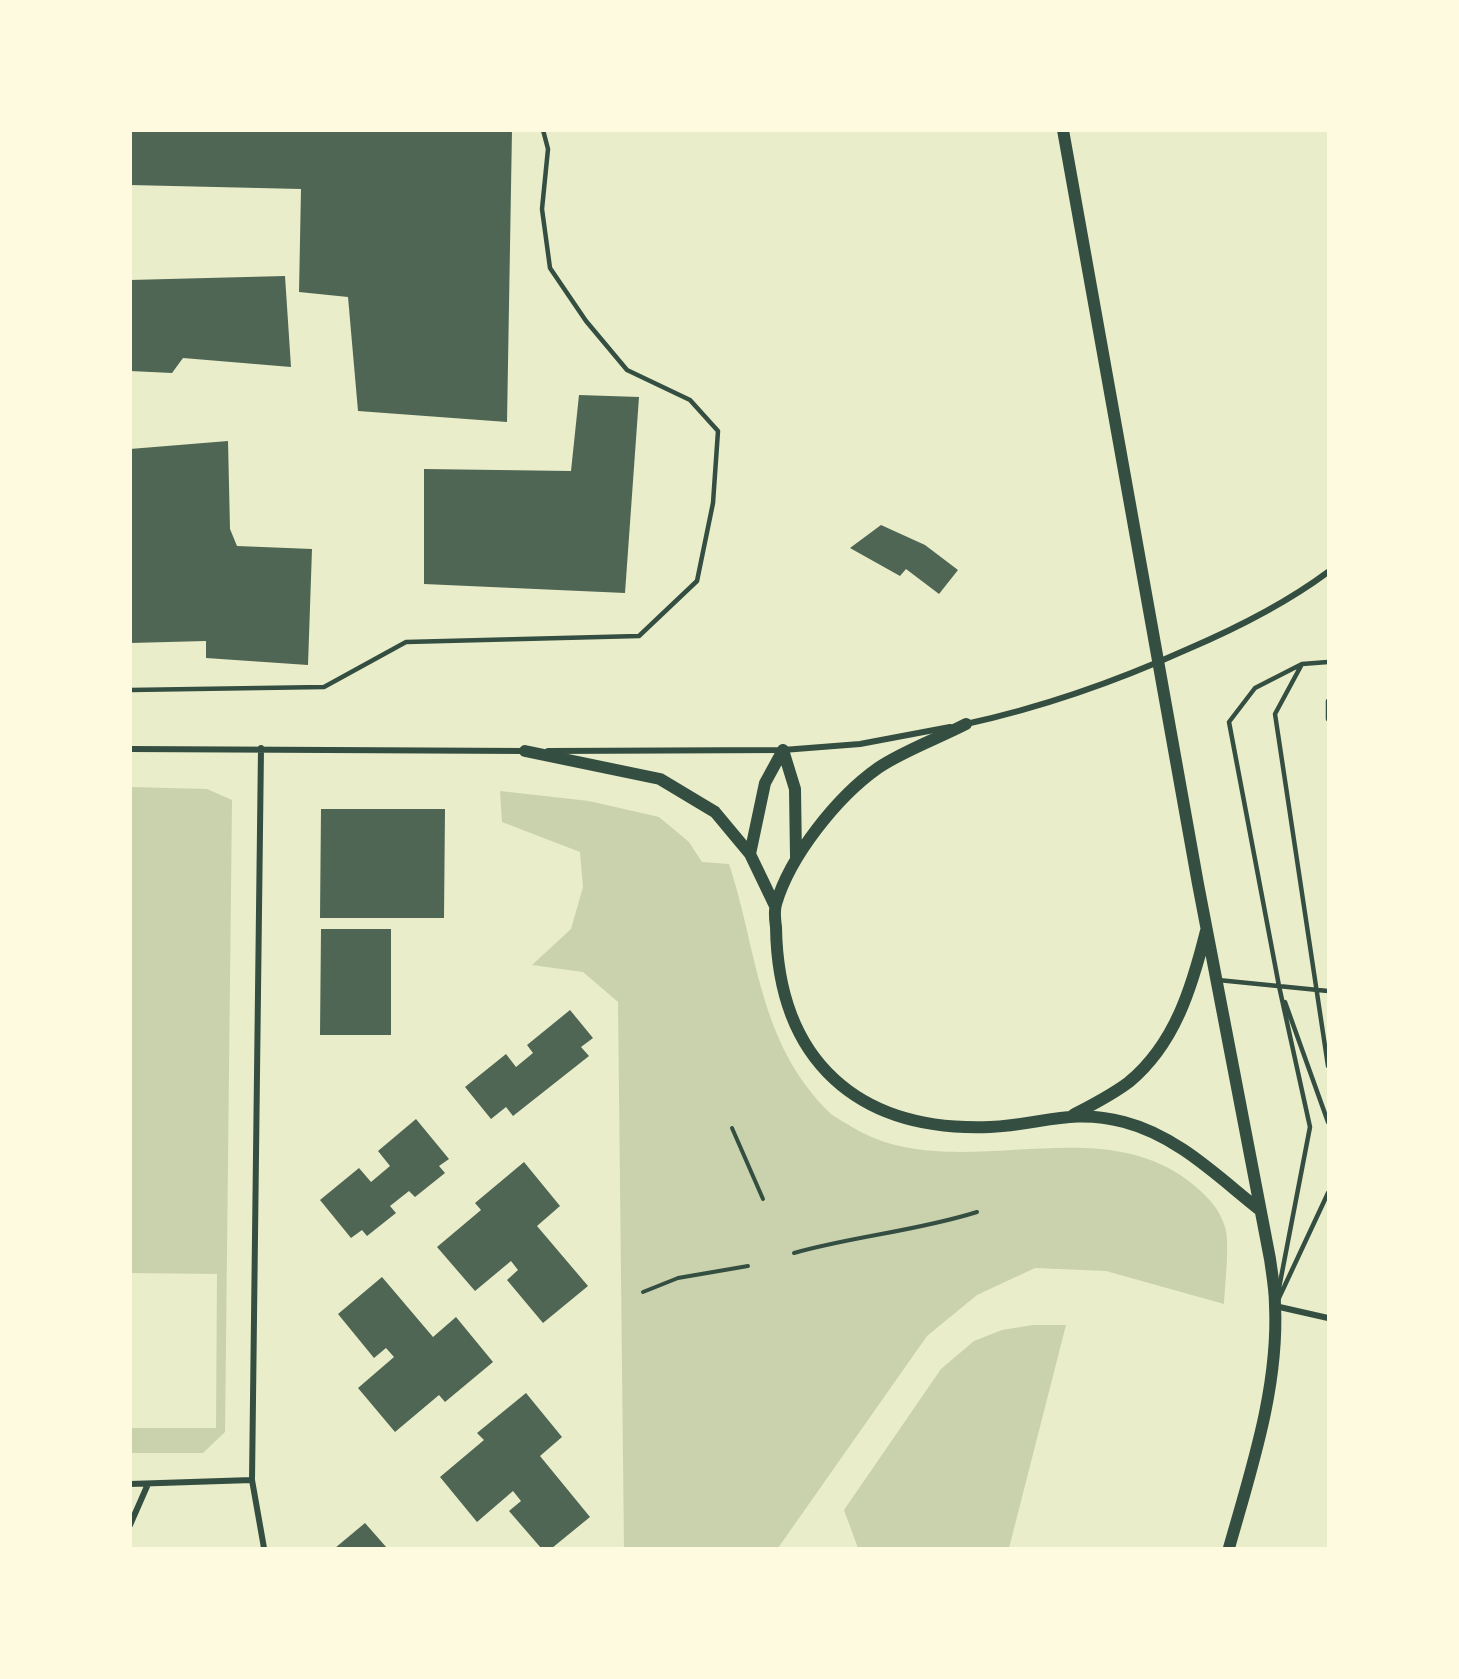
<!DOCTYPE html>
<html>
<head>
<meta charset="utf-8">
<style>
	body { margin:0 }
	#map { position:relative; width:1459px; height:1679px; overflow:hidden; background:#e9edc9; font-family:"Times New Roman",serif }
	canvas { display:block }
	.frame { position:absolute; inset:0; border:132px solid #fefae0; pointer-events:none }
</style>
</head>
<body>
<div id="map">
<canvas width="1459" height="1679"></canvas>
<div class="frame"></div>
</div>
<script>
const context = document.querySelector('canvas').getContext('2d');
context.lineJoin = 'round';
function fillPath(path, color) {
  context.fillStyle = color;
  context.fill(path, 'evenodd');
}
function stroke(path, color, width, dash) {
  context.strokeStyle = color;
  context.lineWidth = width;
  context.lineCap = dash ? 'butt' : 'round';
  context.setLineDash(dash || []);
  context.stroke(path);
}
fillPath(new Path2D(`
	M131,787L207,789L232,800L225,1432L203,1453H131V1428H216L217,1274L131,1273Z
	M500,791L589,801L659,817L689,842L702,862L729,864C758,952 758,1042 829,1112C835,1118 845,1122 852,1127C955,1190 1100,1103 1196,1187C1209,1198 1220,1210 1225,1227C1230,1243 1225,1285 1224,1304L1106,1271L1035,1268L977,1295L927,1336L778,1548H624L618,1002L583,972L532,965L571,929L583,887L580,852L502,822Z
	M1033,1325H1066L1009,1548H858L844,1510L941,1369L974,1341L1002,1330Z`), '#cad2ad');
fillPath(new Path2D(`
	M130,130H512L507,422L358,411L348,297L299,292L301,189L130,185Z
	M285,276L291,367L183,358L172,373L130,371V280Z
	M579,395L639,397L625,593L424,584V469L571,471Z
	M228,441L230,529L237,546L312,549L308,665L206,658V641L130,643V449Z
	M881,525L925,545L958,570L939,594L906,569L900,576L850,548Z
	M321,809H445L444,918H320Z
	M321,929H391V1035H320Z
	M570,1010L593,1038L581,1047L589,1056L513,1116L506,1107L491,1119L465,1087L506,1054L516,1067L533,1053L527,1045Z
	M416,1119L449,1159L439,1166L445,1173L415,1197L409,1191L390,1206L396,1213L367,1236L362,1230L351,1238L320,1200L359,1168L371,1182L390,1166L378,1151Z
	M524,1162L560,1206L537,1226L588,1286L543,1323L507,1280L518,1270L511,1261L475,1291L437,1247L481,1210L475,1203Z
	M382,1277L433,1337L456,1317L493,1362L445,1402L439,1395L395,1432L358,1388L394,1357L386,1348L374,1358L338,1314Z
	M526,1393L562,1437L540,1456L590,1517L552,1548H541L509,1511L521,1501L513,1491L477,1522L440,1477L484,1440L477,1433Z
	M365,1523L387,1548H335Z`), '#4f6655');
stroke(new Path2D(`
	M732,1128L763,1199
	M794,1253C854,1236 917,1231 977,1212
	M643,1292L678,1278L748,1266`), '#344e41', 4);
stroke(new Path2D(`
	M1328,662L1302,664L1275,714L1328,1066
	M130,690L324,687L406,642L639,636L697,581L713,503L718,431L690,400L627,370L586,321L550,268L542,209L548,149L543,130
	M1328,701V719
	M1218,980L1328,991
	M1285,1002L1328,1122
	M1279,1288L1310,1127L1279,986L1229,722L1255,688L1302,664
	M1278,1300L1328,1193`), '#344e41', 4.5);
stroke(new Path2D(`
	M966,724C1044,707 1115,682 1188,649C1237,628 1285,604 1328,572
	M261,748L252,1480L264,1548
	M130,749L526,751
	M548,751L783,750L860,744L950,727
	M1275,1306L1328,1318
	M130,1484L252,1480
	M130,1525L148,1484`), '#344e41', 6);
stroke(new Path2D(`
	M1063,130L1198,884L1270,1259C1272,1274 1275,1289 1275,1305C1279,1387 1251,1470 1229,1548
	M966,724C939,738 903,751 878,768C837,797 790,856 776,904C774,911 775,920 776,927C778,1061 858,1132 990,1127C1041,1125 1070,1108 1124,1122C1178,1136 1218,1177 1260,1210
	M783,750L795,789L796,857
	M525,751L660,779L715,812L750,854L775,906
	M750,854L765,783L783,750
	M1073,1115C1092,1105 1112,1095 1129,1082C1175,1044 1192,987 1206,931`), '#344e41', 12);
</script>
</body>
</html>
